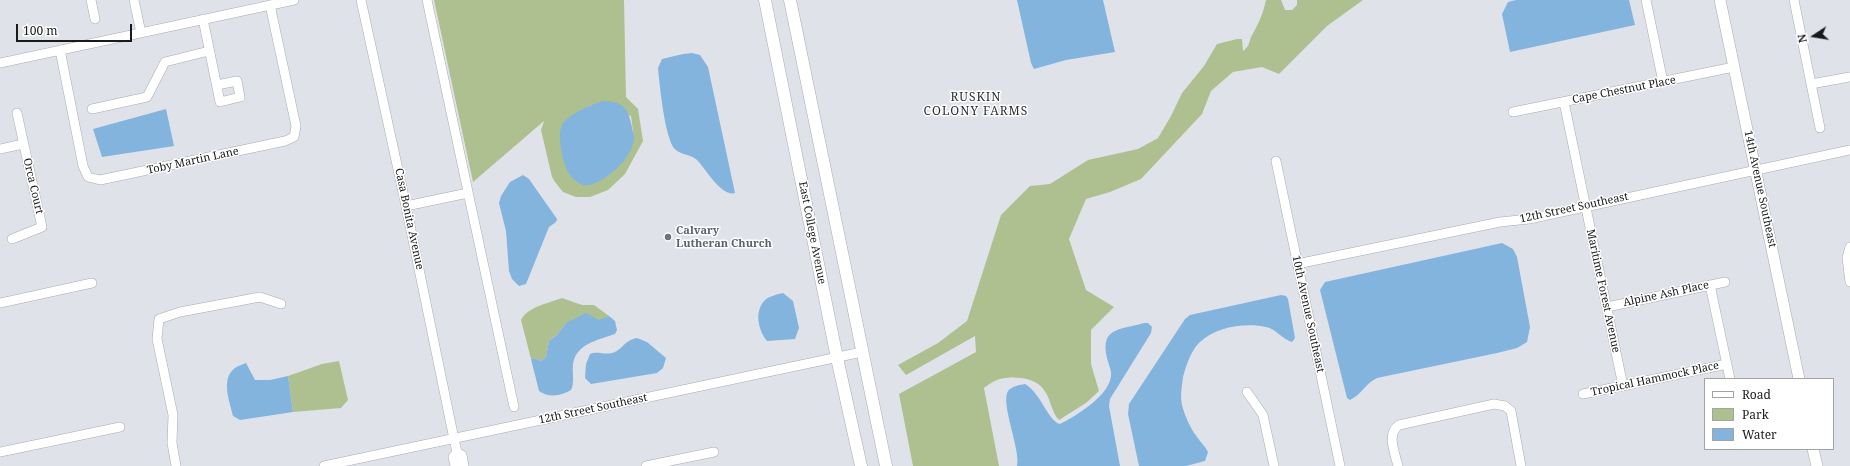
<!DOCTYPE html>
<html>
<head>
<meta charset="utf-8">
<style>
	body { margin:0 }
	#map { position:relative; width:1850px; height:466px; overflow:hidden; background:#e0e2ea; font-family:"Noto Serif",serif }
	canvas { display:block }
	.legend { position:absolute; left:1704px; top:378px; width:130px; height:72px; box-sizing:border-box; background:#fff; border:1px solid #a3a3a4; margin:0; padding:5px 7px; list-style:none; font-size:12px; color:#191a1c }
	.legend li { display:flex; align-items:center; gap:8px; height:20px }
	.legend b { width:20px; border:1px solid #a3a3a4 }
	.north { position:absolute; left:1794px; top:16px; width:40px; height:40px; -webkit-text-stroke:3px #fff; paint-order:stroke; rotate:258deg; font-size:11px; font-weight:700; line-height:16px; text-align:center; color:#191a1c }
	.north::after { content:''; display:block; margin:auto; width:14px; height:18px; background:#191a1c; clip-path:polygon(50% 0,100% 100%,50% 72%,0 100%) }
	.scale { position:absolute; left:16px; top:24px; width:116px; height:18px; box-sizing:border-box; border:2px solid #191a1c; border-top:0; padding-left:5px; font-size:12px; line-height:14px; white-space:nowrap; color:#191a1c; -webkit-text-stroke:3px #fff; paint-order:stroke }
</style>
</head>
<body>
<div id="map">
<canvas width="1850" height="466"></canvas>
<ul class="legend">
<li><b style="height:5px;background:#fff"></b>Road</li>
<li><b style="height:11px;background:#aec090"></b>Park</li>
<li><b style="height:11px;background:#82b4de"></b>Water</li>
</ul>
<div class="north">N</div>
<div class="scale">100 m</div>
</div>
<script>
const context = document.querySelector('canvas').getContext('2d');
context.lineJoin = 'round';
function fillPath(path, color) {
  context.fillStyle = color;
  context.fill(path, 'evenodd');
}
function stroke(path, color, width, dash) {
  context.strokeStyle = color;
  context.lineWidth = width;
  context.lineCap = dash ? 'butt' : 'round';
  context.setLineDash(dash || []);
  context.stroke(path);
}
function drawText(font, color, halo, rows, align = 'center') {
  context.font = font + ' "Noto Serif",serif';
  context.lineWidth = 3;
  context.setLineDash([]);
  context.textBaseline = 'middle';
  context.strokeStyle = halo;
  context.fillStyle = color;
  for (const [text, x, y, turn = 0] of rows) {
    context.save();
    context.translate(x, y);
    context.rotate((+turn || 0) * Math.PI / 180);
    context.textAlign = isNaN(turn) ? turn : align;
    if (halo) context.strokeText(text, 0, 0);
    context.fillText(text, 0, 0);
    context.restore();
  }
}
fillPath(new Path2D(`
	M434,0H624L626,97L638,109L643,141L625,174L608,190L590,197H576L563,192L555,182L552,177L541,130L544,121L473,182ZM591,105L631,116L634,139L564,122Z
	M1266,0H1281L1285,10H1292L1297,5V0H1363L1327,26L1279,74L1262,67L1233,72L1211,91L1202,114L1141,179L1110,192L1086,199L1069,239L1086,290L1114,307L1091,330V364L1099,391L1086,403L1059,420C1051,412 1051,399 1044,390C1035,377 1014,376 1000,379C995,380 988,385 984,388L999,466H913L899,394L976,352L975,336L906,375L898,365L938,343L967,321L1001,215L1030,186L1050,184L1088,160L1138,149L1158,138L1171,116L1182,93L1204,66L1217,44L1237,39H1242L1243,51C1251,44 1248,43 1252,35C1259,23 1263,14 1266,0Z
	M562,298L582,305H594L609,316L599,321L593,318L566,323L557,335L549,341L546,357L541,361L534,358L531,359L521,320C527,307 549,303 562,298Z
	M339,361L348,400L341,408L293,412L288,376L322,364Z`), '#aec090');
fillPath(new Path2D(`
	M1017,0H1103L1115,52L1066,60L1034,69L1031,63Z
	M1516,0H1629L1635,25L1510,52L1502,14L1508,2Z
	M692,53L700,55L708,67L735,193C721,197 706,169 697,160C691,154 678,155 673,147C664,130 660,88 658,68L662,59L683,54Z
	M604,101C624,102 628,108 632,127C632,131 635,135 634,139C633,158 601,188 582,185C578,182 572,179 570,175C563,167 555,130 564,122C573,112 592,104 604,101Z
	M166,109L174,146L102,157L93,129Z
	M523,175L529,179L557,219L556,222L549,227L526,284L519,286L512,279L509,271L506,231L499,203L501,196L510,182Z
	M1502,243L1513,249L1517,257L1530,327L1527,342L1517,348L1497,353L1377,378C1366,383 1361,395 1350,400L1347,398L1320,290L1325,282Z
	M783,293L793,301L799,328L795,339L767,341C758,330 754,311 765,300C770,296 778,294 783,293Z
	M1281,295L1286,296L1288,299L1295,338L1292,342C1282,339 1276,329 1266,327C1246,322 1215,327 1200,342C1191,350 1186,366 1183,377C1182,386 1180,396 1182,405C1185,416 1190,428 1197,437C1201,443 1205,446 1208,452L1205,461L1186,466H1139L1128,414L1129,404L1185,319L1190,315Z
	M586,313L599,320L609,316L615,321L617,330L615,334C598,340 575,344 573,365C572,374 575,382 571,390C561,396 549,398 539,391L531,359L534,358L541,361L546,357L549,341L557,335L566,323Z
	M1144,323H1148L1152,327L1151,333L1110,399L1109,406L1120,466H1017C1021,450 1000,403 1008,391C1012,386 1020,385 1025,384C1041,393 1048,421 1060,424C1076,416 1109,396 1111,376C1112,371 1108,363 1107,358C1100,327 1120,330 1144,323Z
	M637,338L647,342L666,358L663,368L657,373L591,384L585,378L586,364L590,354C598,351 604,355 612,353C622,351 624,340 637,338Z
	M246,363L255,380H270L288,376L293,412L240,420L233,416C230,402 220,379 235,368C238,366 243,364 246,363Z`), '#82b4de');
const minor = new Path2D(`
	M91,0L95,19
	M134,0L141,33
	M361,0L406,206L454,439L457,452L462,455L464,466
	M427,0L514,407
	M1646,0L1663,82
	M1794,0L1820,128
	M203,19L220,102L240,97L237,81L217,85
	M60,50L83,166L88,177L100,180L285,141L294,137L296,126L270,5
	M0,63L294,0
	M1811,84L1850,77
	M1564,102L1623,386
	M92,109L147,97L165,62L209,51
	M1513,112L1734,67
	M0,149L23,144
	M1276,161L1340,466
	M406,206L468,193
	M12,239L42,227L17,113
	M1850,247L1847,258L1850,282
	M1297,264L1500,222L1529,219L1850,150
	M1710,285L1730,379
	M0,303L92,283
	M1607,307L1725,282
	M1247,392L1263,415L1274,466
	M1583,394L1727,364
	M0,452L120,427
	M176,466L172,443L173,415L157,339L159,319L180,312L260,297L281,304
	M324,466L862,352
	M455,466L453,457L457,452
	M646,466L714,452
	M1398,466C1395,453 1386,434 1399,425L1494,404L1505,406L1511,411L1521,466`);
const tertiary = new Path2D(`
	M1720,0L1799,379
	M1813,449L1817,466`);
const secondary = new Path2D(`
	M765,0L837,358L861,466
	M790,0L886,466`);
stroke(minor, '#a8a9b1', 10);
stroke(tertiary, '#a8a9b1', 12);
stroke(secondary, '#a8a9b1', 13);
stroke(minor, '#fff', 9);
stroke(tertiary, '#fff', 11);
stroke(secondary, '#fff', 12);
for (const [x, y, r, color] of [
	[668,237,4,"#6b7280"]
]) {
  const dot = new Path2D();
  dot.arc(x, y, r, 0, 2 * Math.PI);
  context.fillStyle = color;
  context.fill(dot);
  stroke(dot, '#fff', 1.5);
}
drawText('11px', '#191a1c', '#fff', [
	["Cape Chestnut Place",1624,90,-11],
	["Toby Martin Lane",193,161,-12],
	["Orca Court",33,186,77],
	["14th Avenue Southeast",1760,189,78],
	["12th Street Southeast",1574,208,-12],
	["Casa Bonita Avenue",409,219,78],
	["East College Avenue",812,233,79],
	["Maritime Forest Avenue",1603,291,78],
	["Alpine Ash Place",1666,294,-12],
	["10th Avenue Southeast",1308,314,78],
	["Tropical Hammock Place",1655,379,-12],
	["12th Street Southeast",593,409,-12]
]);
drawText('bold 11px', '#5b616d', '#fff', [
	["Calvary",676,231],
	["Lutheran Church",676,244]
], 'left');
context.letterSpacing = '1px';
drawText('12px', '#303137', '#fff', [
	["RUSKIN",976,98],
	["COLONY FARMS",976,112]
]);
context.letterSpacing = '0px';
</script>
</body>
</html>
